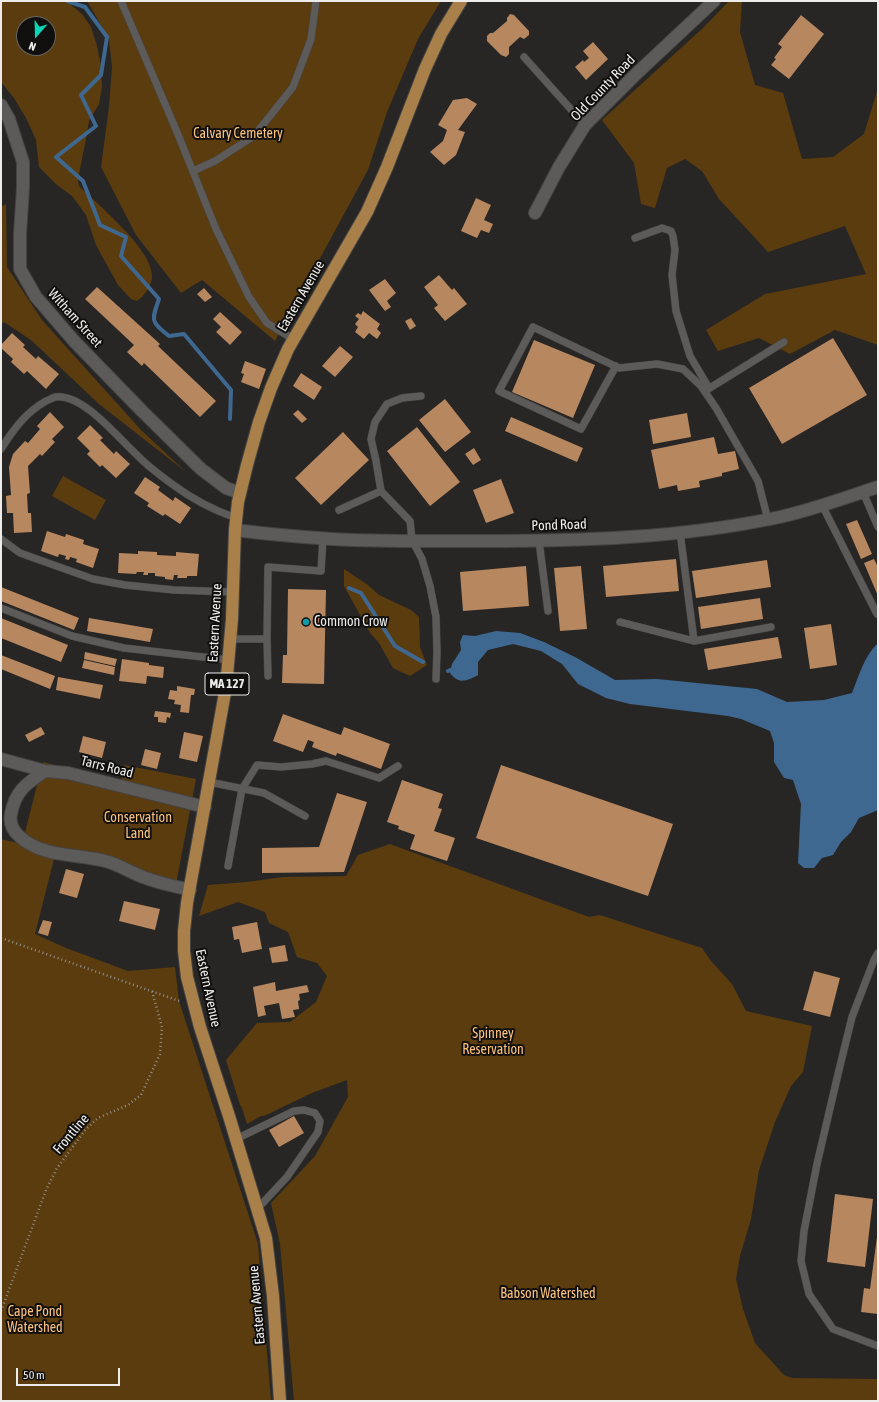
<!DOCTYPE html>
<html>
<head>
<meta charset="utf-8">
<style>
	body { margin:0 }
	#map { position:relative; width:879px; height:1402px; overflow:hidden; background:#272624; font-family:"Asap Condensed",sans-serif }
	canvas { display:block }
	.frame { position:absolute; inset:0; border:2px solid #edeceb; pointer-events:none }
	.north { position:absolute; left:16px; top:16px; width:40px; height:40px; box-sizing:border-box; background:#100f0e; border:1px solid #686766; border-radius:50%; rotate:200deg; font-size:11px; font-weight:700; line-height:16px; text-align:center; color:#edeceb }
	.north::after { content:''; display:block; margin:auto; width:14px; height:18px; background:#08d5b5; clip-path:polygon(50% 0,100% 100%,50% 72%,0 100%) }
	.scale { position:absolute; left:16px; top:1368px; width:104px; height:18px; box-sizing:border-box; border:2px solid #edeceb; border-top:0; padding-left:5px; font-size:12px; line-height:14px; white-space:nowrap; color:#edeceb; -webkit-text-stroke:3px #100f0e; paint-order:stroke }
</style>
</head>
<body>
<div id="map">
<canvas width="879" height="1402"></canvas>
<div class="frame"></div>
<div class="north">N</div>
<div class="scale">50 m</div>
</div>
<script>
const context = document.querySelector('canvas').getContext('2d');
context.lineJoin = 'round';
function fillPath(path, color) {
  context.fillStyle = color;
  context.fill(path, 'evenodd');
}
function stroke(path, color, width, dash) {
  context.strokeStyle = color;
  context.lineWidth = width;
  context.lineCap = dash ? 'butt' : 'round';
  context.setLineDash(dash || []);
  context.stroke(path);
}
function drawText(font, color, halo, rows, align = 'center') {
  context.font = font + ' "Asap Condensed",sans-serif';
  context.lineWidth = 4;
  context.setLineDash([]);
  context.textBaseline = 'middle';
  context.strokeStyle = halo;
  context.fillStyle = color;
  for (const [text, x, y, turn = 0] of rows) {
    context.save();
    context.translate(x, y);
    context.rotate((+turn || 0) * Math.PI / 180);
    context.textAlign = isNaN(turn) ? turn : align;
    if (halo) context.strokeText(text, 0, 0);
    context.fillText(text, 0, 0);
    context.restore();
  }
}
fillPath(new Path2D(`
	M1,1H66L82,14L91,27L97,46L101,66L102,87L99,104L89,121L86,139L80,169L78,181L79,186C97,204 153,250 152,276C152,286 144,296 137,301L131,299L118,285L96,245L86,215L72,196L57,185L39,167L36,140L26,118L14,98L1,82ZM24,24H48V48H24Z
	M87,1H441L418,39L387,112L368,170L275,341L202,280L181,293L136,235L101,167L109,107L112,67L109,39Z
	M729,1H742L740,32L755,85L783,93L802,159L833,157L864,134L878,88V345L835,330L790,354L759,338L718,351L706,330L765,294L866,274L845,226L768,252L719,199L702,171L685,159L667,168L655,208L641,204L634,163L602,120L703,28Z
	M6,204L7,267L42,320L141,430L186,472L99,404L31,340L4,322L1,324V207Z
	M63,476L106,500L95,520L52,496Z
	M344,569L368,585L379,595L411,610L419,617L420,647L427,665L410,676L393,668L379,643L370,633L344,586Z
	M43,762L121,781L124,765L196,779L176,884L55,855L35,934L66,948L128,971L175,967L179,1001L258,1244L271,1401H1V839L22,844Z
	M390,844L589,917L600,915L702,948L711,961L732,984L746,1011L812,1026L803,1072L791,1086L775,1122L759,1170L751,1219L740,1256L736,1279L743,1309L755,1343L784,1375L792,1378L878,1379V1401H294L280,1244L271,1203L315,1156L348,1097L347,1080L312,1093L264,1116H261L247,1124L242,1108L240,1105L226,1060L257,1023L290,1022L316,1002L327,976L317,963L297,957L288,932L269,923L265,912L238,902L199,916L208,885L247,882L283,877L346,876L358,855Z`), '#5b3c0f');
fillPath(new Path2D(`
	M496,631L520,633L544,642L575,657L615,680L657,679L757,689L787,702L824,700L852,693C859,676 864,656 878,643V810L859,818L851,832L841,842L833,855L822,858L814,868H804L798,863L801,804L793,780L784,778L774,762V743L770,731L741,719L728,716L630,704L606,698L578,684L562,664L541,651L513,644L488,650L478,662V675C467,681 459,685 450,673L452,664L461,650L460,642L463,635L475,636Z`), '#3f6891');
stroke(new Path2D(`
	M67,1L85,7L107,37L101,75L81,95L96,126L56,157L83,181L100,225L126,237L121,256L159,299C151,321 151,322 169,336L184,334L231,390L230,419
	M349,588L361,593L395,646L423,662
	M448,671L455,668`), '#3f6891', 4);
fillPath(new Path2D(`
	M510,14L514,15L529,31V35L524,39L520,37L509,47V54L506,57L501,55L487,41V36L490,33H493L507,21V18Z
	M801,15L824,34L789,79L771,65L776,59L774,58L782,47L778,44Z
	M593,42L608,59L586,80L575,67L583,60L584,62L589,58L583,51Z
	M467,98L477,104L458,130L465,132L456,155L444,165L430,152L443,141L447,130L438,125L453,100Z
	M476,198L491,205L484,220L493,224L489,233L481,230L477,238L461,231Z
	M439,275L452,290L454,288L467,304L445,321L434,308L438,305L424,287Z
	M385,279L396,293L387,301L391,307L385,311L369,290Z
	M97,287L160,344L158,346L216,401L200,417L144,363L142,366L127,352L134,345L85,299Z
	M204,288L212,297L205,302L197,294Z
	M363,311L380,324L377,329L381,333L377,339L369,333L364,339L355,332L358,327L355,324L359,319L355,316L358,313L361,315Z
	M220,312L242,332L230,345L216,332L221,327L213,319Z
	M411,318L416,326L410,330L405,321Z
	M12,333L25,345L23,347L36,359L38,356L59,374L46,389L27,371L24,374L11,362L13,359L1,348V345Z
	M833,338L867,395L782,444L749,388Z
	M534,340L595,365L573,418L512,392Z
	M340,346L353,357L335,377L322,366Z
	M245,361L266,369L259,389L241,382L244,374L241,373Z
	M301,373L322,387L314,400L293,386Z
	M445,399L471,432L445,452L419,420Z
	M298,410L307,419L302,423L293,414Z
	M50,412L64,427L52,439L55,442L42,456L40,454L28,466L30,493L27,494L28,513H31L32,532L14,533L13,513H7L6,496L11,495L9,467L13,454L25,441L28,443L40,429L37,426Z
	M687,413L691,437L653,444L649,420Z
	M511,417L583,448L577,462L505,431Z
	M90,425L103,438L100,440L114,454L116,451L130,464L116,478L102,465L100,467L87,454L90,451L77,438Z
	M417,427L460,482L430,506L387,451Z
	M343,432L369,460L321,505L295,478Z
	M714,437L718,454L735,451L739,469L722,473V476L699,481L700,487L678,491L677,485L659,489L651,450Z
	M474,448L481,460L473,465L465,454Z
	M145,477L160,487L158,490L173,501L175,497L191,508L180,524L165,514L163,516L147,506L149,503L134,493Z
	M501,479L514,513L486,523L473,490Z
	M857,520L872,554L861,559L846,524Z
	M47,531L65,537L66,534L84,540L83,544L99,549L93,568L76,562L77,559L70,557L69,560L65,559L66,556L59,554L58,557L41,551Z
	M138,551L157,552V555L176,556V552L199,554L197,576H187V578H177L178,575H174L173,580L165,579V577L155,576V573H148V575H143L144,572H137L136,574L118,573L119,553L138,554Z
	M676,559L679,591L606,597L603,566Z
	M874,559L878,567V596L864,563Z
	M767,560L771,587L696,598L692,571Z
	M526,566L529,606L463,611L460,572Z
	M581,566L587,629L560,631L554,568Z
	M1,587L79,618L74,630L1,601Z
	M288,589L326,590L324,684L282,683L283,655H287Z
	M760,598L763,619L701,629L698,607Z
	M1,618L68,645L61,662L1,638Z
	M89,618L153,629L150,642L87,631Z
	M831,624L837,665L810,669L804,628Z
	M778,637L782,658L708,670L704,649Z
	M85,652L117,659L115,666L84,659Z
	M1,655L55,676L50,689L1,669Z
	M122,659L149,663V665L164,667L163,678L147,676L146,684L119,681Z
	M84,660L115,667L114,675L82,668Z
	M58,677L103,685L100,699L56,690Z
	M177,686L195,689L194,695H191L189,713L180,712L181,705L174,704L175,700L168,699L170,690L177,691Z
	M155,711L171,713L170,718L167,717L166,723L158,722V717H154Z
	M283,714L341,735L344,727L390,744L381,769L337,753L336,756L312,747L314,742L308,740L303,752L273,741Z
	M41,727L45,734L29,742L25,735Z
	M184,732L203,736L197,762L179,758Z
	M83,736L106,742L102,758L79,752Z
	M145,749L161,753L157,769L141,765Z
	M501,765L673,824L648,896L476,838Z
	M402,780L443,794L438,808L442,809L434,831L455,838L447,861L410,849L415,835L398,829L399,826L387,822Z
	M337,793L367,802L344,872L262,873V848L319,847Z
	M66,869L84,874L77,898L59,893Z
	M124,901L160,909L155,930L119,921Z
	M43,920L52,922L48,936L38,933Z
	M257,922L262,949L242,953L239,939L234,940L232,927Z
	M285,945L288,961L272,963L269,948Z
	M814,971L840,978L830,1017L803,1010Z
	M275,982L276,991L307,985L309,992L299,994L300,1000L298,1001L299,1009L293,1010L295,1017L282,1019L279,1003L264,1006L266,1015L258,1017L253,987Z
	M294,1116L304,1133L279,1147L269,1130Z
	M835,1194L873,1199L865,1267L827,1262Z
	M877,1237H878V1314L861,1312L864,1288L870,1289Z`), '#b78760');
const lane = new Path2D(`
	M121,1L177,132L216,229L249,297L267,323L293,339
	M524,57L585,125
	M193,171L215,161L254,136L293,87L311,39L316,1
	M635,238L662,228L671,231L673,236L675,250L672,275L676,311L690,356L709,388
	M616,366L581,429L499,391L533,327L619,368L657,364L683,369L701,386L716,408L758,481L768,520
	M705,391L784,342
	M1,449C13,430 26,412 46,401C49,400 52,398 55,397C83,393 118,438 137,455C147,466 160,475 172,484C192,499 213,510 236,518
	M381,491L376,461L371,439L375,422L387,404L402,398L421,396
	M863,492L878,527
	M822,505L877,614
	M339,510L381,491L410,521L412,540L422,559L430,586L436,617L437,652L436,679
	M680,532L694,641L771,627
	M1,539L20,553L93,579L125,585L174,590L233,592
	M539,541L548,611
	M1,608L72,636L124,648L229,660
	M620,622L694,641
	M230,639H267
	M268,676L267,639L268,567L321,571L323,538
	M209,782L264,793L305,816
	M228,866L242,789L257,765L281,767L312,764L326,761L379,778L398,766
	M878,953L874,960L852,1017L839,1070L817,1164L804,1231L801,1261L809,1294L833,1329L878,1346
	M236,1139L294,1111L304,1110L315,1113L320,1121L318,1132L287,1177L258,1208`);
const street = new Path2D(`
	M1,105L9,119L23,162V188L20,234V269L36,297L74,341L142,411L201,469L226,488L240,493
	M535,213L559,167L585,125L636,74L714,1
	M235,530C267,534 300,537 332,539C382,542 432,541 482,541C579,541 680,538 775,518C810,511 844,498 878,487
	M1,759L45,771L68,773L205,807
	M45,771C27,783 15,791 11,814C9,824 13,831 20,837C45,859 80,853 109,862C121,866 132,873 143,877C158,883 174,886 190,890`);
const primary = new Path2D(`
	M280,1401L273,1296L266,1238L229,1116L200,1027L187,977L184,951V931L187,903L226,687L232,619L235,530L238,502L247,465L259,422L271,388L288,349L367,212L387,167L425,69L441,34L461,1`);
stroke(lane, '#454442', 8);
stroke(street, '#454442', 14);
stroke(primary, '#454442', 14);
stroke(new Path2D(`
	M1,938L182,1002
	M1,1311L46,1190L57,1168L86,1129L98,1118L128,1105L141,1095L160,1054L162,1027L152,991`), '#91908e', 2.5, [1, 3]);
stroke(lane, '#5d5b59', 7);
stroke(street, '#5d5b59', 12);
stroke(primary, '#a98049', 12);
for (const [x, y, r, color] of [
	[306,622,4,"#0f9aa8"]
]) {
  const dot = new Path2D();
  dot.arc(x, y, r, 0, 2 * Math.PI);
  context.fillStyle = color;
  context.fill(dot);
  stroke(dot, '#100f0e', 1.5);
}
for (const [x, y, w] of [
	[227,684,44]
]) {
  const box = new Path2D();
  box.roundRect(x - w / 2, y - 11, w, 22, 3);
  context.fillStyle = '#100f0e';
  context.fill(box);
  stroke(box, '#edeceb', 1);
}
drawText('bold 13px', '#edeceb', null, [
	["MA 127",227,684]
]);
drawText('14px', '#edeceb', '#100f0e', [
	["Old County Road",603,88,-46],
	["Eastern Avenue",301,296,-60],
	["Witham Street",75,318,48],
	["Pond Road",559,525,-2],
	["Eastern Avenue",215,623,-87],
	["Tarrs Road",107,767,14],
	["Eastern Avenue",208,988,78],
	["Frontline",71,1134,-50],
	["Eastern Avenue",257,1305,-95]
]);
drawText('14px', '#fcc27c', '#100f0e', [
	["Calvary Cemetery",238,134],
	["Conservation",138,818],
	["Land",138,834],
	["Spinney",493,1034],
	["Reservation",493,1050],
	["Babson Watershed",548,1294],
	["Cape Pond",35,1312],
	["Watershed",35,1328]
]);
drawText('14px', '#edeceb', '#100f0e', [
	["Common Crow",314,622]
], 'left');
</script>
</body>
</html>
